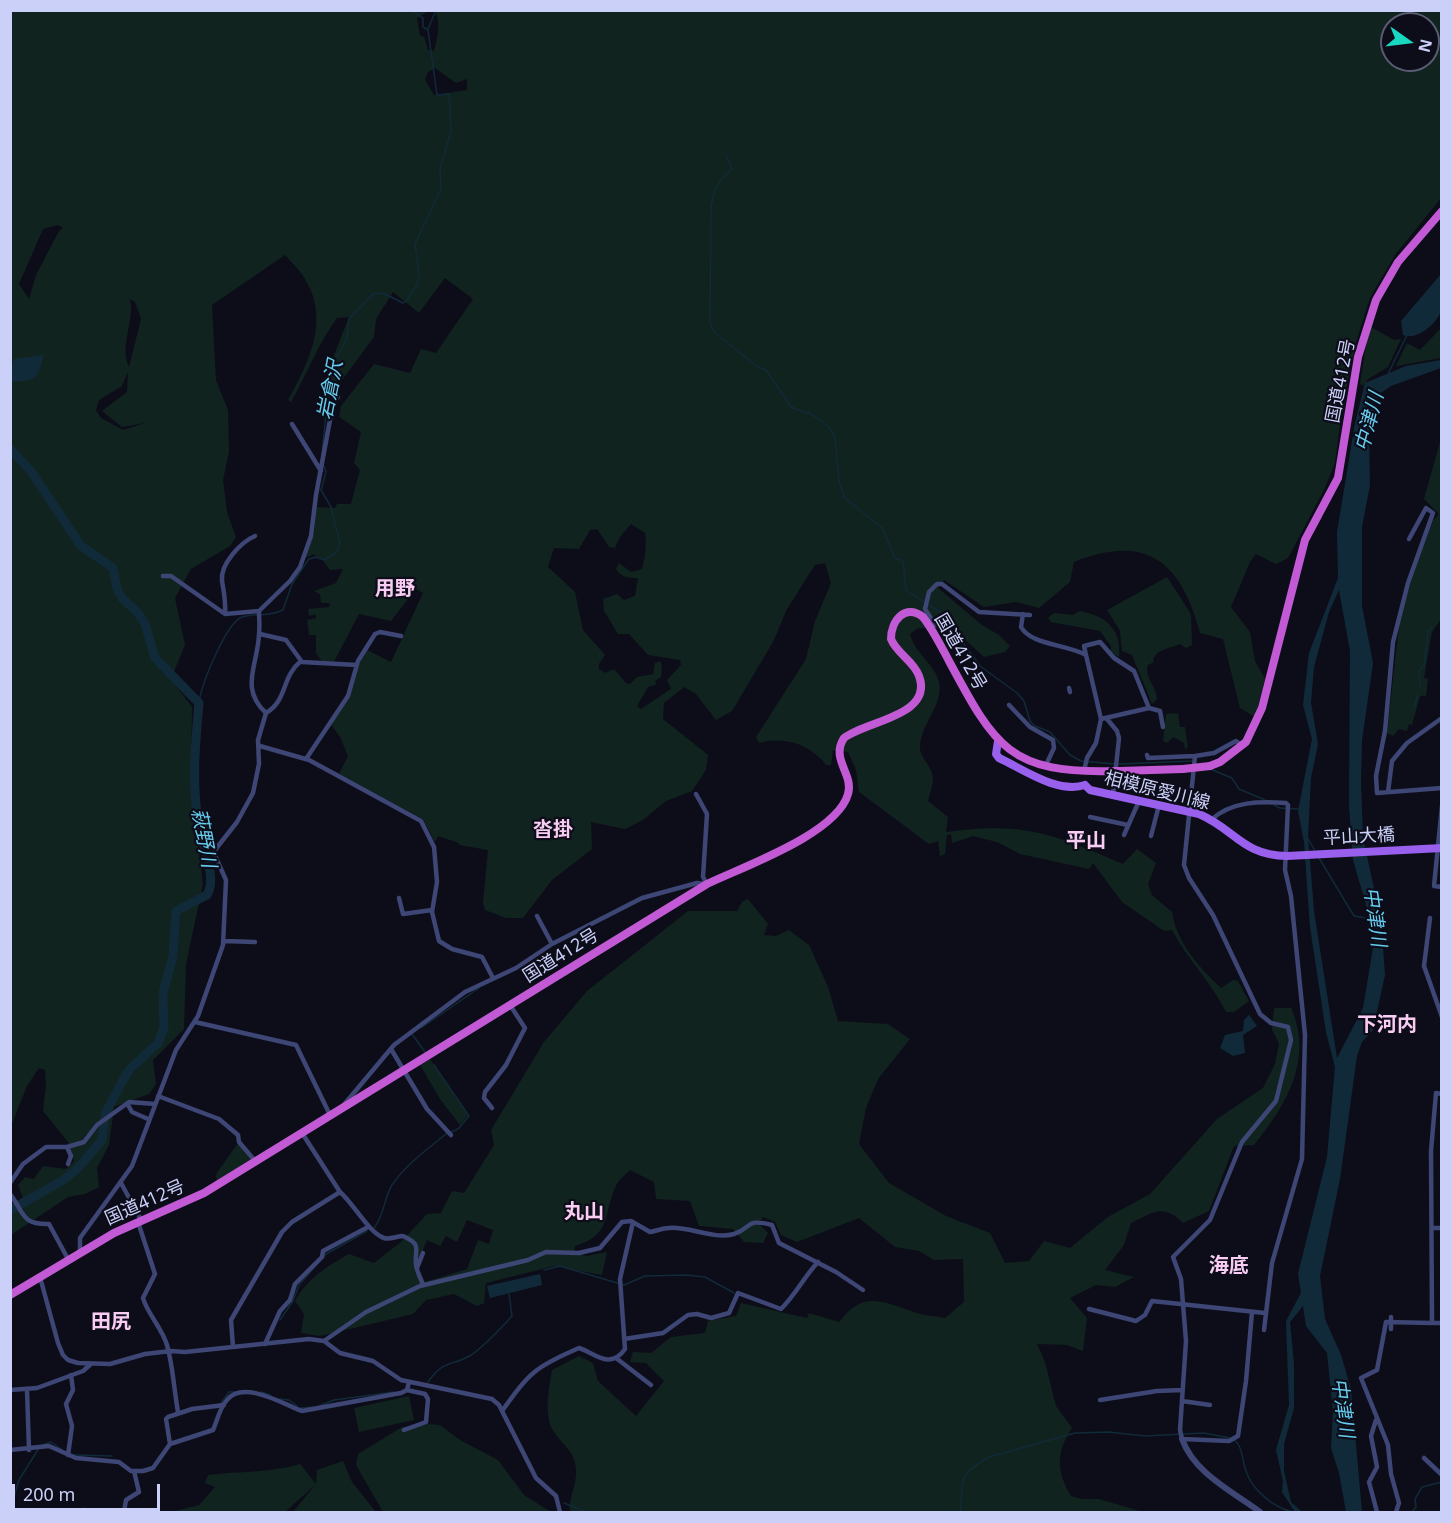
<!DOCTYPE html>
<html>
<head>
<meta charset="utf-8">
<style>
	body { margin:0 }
	#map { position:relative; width:1452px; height:1523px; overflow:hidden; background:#0d0d1a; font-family:"Noto Sans",sans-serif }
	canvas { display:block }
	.frame { position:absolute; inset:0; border:12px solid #cbd0f9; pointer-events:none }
	.north { position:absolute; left:1380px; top:12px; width:60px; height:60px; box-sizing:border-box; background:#0d0d1a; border:2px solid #595b73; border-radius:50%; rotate:104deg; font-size:16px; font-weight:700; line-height:24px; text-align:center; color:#cbd0f9 }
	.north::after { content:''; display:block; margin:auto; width:21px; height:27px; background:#19d8c2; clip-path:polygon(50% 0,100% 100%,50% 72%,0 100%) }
	.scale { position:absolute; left:12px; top:1484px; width:148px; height:27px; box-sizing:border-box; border:3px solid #cbd0f9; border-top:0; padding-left:8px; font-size:18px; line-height:21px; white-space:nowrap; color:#cbd0f9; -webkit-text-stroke:4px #0d0d1a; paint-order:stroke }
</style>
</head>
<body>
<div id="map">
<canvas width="1452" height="1523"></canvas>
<div class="frame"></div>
<div class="north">N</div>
<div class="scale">200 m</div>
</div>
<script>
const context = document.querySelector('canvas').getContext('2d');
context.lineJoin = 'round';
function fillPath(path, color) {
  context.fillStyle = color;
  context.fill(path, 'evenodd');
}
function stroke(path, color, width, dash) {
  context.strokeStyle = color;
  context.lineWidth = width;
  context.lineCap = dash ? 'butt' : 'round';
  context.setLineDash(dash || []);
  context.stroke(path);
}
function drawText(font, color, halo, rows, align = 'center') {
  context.font = font + ' "Noto Sans","Noto Sans JP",sans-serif';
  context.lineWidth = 4.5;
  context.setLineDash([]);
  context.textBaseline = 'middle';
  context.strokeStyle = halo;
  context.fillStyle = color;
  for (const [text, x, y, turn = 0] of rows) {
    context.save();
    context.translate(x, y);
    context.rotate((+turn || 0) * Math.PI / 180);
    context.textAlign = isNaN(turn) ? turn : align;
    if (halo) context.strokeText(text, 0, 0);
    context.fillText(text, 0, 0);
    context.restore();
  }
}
fillPath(new Path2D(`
	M434,10L1441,11V198L1395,255L1370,298L1356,342L1342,409L1335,463L1324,490L1288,558L1276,564L1256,554L1250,562L1231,607L1250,632L1255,661L1265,679L1255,717L1240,708L1223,639L1200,633C1181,562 1147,533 1074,562L1070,582L1039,608L1016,602L984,607L944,580L938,588L982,625L999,635L1010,646L1005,652L984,657L960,635L948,629L918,628L910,634C915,654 935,664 939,682C944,705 920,724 920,748C920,757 930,765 932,773C935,780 930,793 928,801L948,817L946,832C1023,821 1054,834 1123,864L1137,849L1156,863L1148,884L1152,895L1172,912C1177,943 1198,966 1221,988L1233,980L1238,981L1249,1001L1234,1012H1226C1211,982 1188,960 1172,930L1164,931L1122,902L1093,863L1089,869L1020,854L997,842L973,836L952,843L951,834L947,835L945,854L940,856L938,841L929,844L859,792L856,770L848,752L833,750L831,765H826C810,744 785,736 759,743L756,737L806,659L815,621L831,583L825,563L815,565L787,609L773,642L732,711L716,720L696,694L684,687L664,703L663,719L708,755L706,770L692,791L666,801L643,820L625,829L591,822L592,849L552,880L523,918H506L485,910L483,903L488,850L459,845V843L438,836L435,842L423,819L339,774L348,756L340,737L331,724L349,698L358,666L367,650L391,662L423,593L416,589L391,621L359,614L337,656L334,661L323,663L316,653V635H309L307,620L316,618V614L309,616L308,609L329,607L330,603H321L320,594L314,591L336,583L343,569L330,570L322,559L313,554L308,557L304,556L314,533L316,507L335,508L337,504H351L360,470L354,463L361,432L339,417L341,406L374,364L410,373L421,349L436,353L473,299L445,278L419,313L393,292L376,319L374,337L334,391L328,370L349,317L337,318C318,344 307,374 291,402L288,400C308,364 330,321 306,281C301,271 292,263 285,255L212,305L216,380L228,410L229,452L223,480L227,512L236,537L230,546L191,569L175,598L185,645L175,669L173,682L192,707L191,789L203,884L186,964L184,1029L153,1060L156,1084L149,1094L114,1107L109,1145L97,1168L99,1187L85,1194L68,1197L11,1235V1210L23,1198L18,1185L25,1177L34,1179L43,1166L66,1169L74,1161L68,1142L43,1111L46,1085L45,1070L39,1068L27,1086L11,1126V11H429L417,18L420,35L424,37L428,50L434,51C437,38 442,22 434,10ZM1392,24H1428V60H1392ZM435,68L456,83L467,79V90L434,95L425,80L428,72ZM58,225L63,228L59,231L36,275L29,299L19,284L43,229ZM130,299L135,302L141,319L129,367C119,345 135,322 130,299ZM128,372L127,392L102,411L122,427L145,423L123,430L101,418L96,410L99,400L122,386ZM631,524L645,533C647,543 645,559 642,569L631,572L619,563L616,569C621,578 630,578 638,578L635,596L624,600L617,594L603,599L604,611L618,634H629L648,655L680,660L681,665L667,680L671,689L641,709L637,706L648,687L657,684L655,681L661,677L662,665L660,661L655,663L653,674L637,677L630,684L626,683L614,669L605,673L599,669V664L605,655L583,630L575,592L548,567L554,548L579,549L590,530L597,529L609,547L615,548L620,537Z
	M1369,326L1394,340L1401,339L1388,367L1368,379L1363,386L1360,384Z
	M1441,328V358L1396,366L1407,343L1420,350Z
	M1441,438V619L1432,632L1424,678L1428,679L1426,696H1420L1412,725L1409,724L1407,731L1399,729L1393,736L1387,733L1400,617L1420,553L1433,521L1439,514L1424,499Z
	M1167,577L1191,614L1192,645L1186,648L1180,644L1158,652L1153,659L1154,662L1148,665C1144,678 1157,686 1157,699L1152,704L1132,655L1122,651L1120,631L1107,610Z
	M1080,611C1106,616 1122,629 1119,657L1111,653V646L1100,631L1051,622L1048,618L1054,613L1073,615Z
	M1178,713L1180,727H1185L1188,748L1185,749L1184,743L1173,737L1167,743L1163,741L1166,714Z
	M748,899L768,924L764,935L776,936L789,930L809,945L828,987L838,1021L888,1024L910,1039L878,1079L866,1108L859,1144L889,1183L946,1216L990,1233L1005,1263L1029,1261L1044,1241L1070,1248L1108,1217L1150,1194L1217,1119L1263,1088L1275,1064L1279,1044L1272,1029L1274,1008H1291C1314,1059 1286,1106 1254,1145L1234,1146L1209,1211L1183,1223C1163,1203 1154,1212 1131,1223L1124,1245L1105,1270L1134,1277L1115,1287L1096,1285L1070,1298L1087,1318L1083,1351L1067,1345L1037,1344L1045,1362L1056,1406L1072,1428C1056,1453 1056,1470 1071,1496L1082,1499H1099L1143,1512H570C568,1492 581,1483 574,1459C570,1448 558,1440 552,1429C544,1413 549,1387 552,1370L579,1356L593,1363L598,1381L636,1416L664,1381L646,1363L630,1362L633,1352L651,1353L671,1337L705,1333L708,1321L736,1316L741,1303L807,1318L809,1313L839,1322C861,1293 878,1299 908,1310C920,1315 933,1316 945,1318L964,1302L963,1259L934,1260L919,1251L895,1247L859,1218L797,1242L781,1235L775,1222L763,1217L759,1224L768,1233L763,1243L744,1242L733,1229L699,1226L690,1201L656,1199L654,1182L630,1170C625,1175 617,1181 615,1188C603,1216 611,1235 575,1246L574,1253L586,1256L607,1252L602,1275L554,1266L486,1283L484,1303L477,1306L454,1294L426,1300L413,1314L320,1336L301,1333L304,1314L295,1301C309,1277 326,1267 349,1254L374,1263L401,1242L427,1214L441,1213L452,1191L464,1193L494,1145L491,1130L544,1042L587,991L688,911H737L742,902ZM467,1220L493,1230L489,1244L478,1240L467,1269L425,1282L417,1265L427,1240L440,1246L446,1236L457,1242Z
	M430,1059L468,1115L460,1125L440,1099L420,1065Z
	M238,1143L252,1159L217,1181L216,1174Z
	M409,1396L414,1420L359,1432L354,1408Z
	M427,1424L440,1425L460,1440L498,1460L524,1495L551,1512H383L356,1465L358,1454L402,1427Z
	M343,1461L352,1482L376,1512H293L315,1485L285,1512H171L199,1505L215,1487L205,1483L208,1475C239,1471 270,1473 300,1464L316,1484L317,1470Z`), '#10231e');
fillPath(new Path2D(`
	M1441,274C1442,284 1443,297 1442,308C1439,322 1418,341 1403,335L1401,321Z
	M44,355C37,381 37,380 11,382V368L14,359Z
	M1441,360V368L1391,386L1378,395L1369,437L1370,485L1362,527V606L1373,663L1362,740L1361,782L1363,838L1381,920L1385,975L1373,1030L1362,1042L1357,1056L1340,1179L1320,1276L1325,1319L1341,1355L1351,1389L1362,1512H1346L1339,1473L1331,1448L1333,1412L1327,1353L1306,1326L1303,1306L1290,1322L1294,1364V1408L1284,1444V1471L1291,1502L1302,1512H1295L1282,1492L1283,1481L1276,1450L1289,1405L1286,1321L1301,1293L1298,1274L1327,1157L1335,1067L1326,1032L1310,927L1304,842L1298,811L1312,739L1303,705L1309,653L1338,578L1337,532L1355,423L1365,383L1406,366ZM1339,590L1350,651L1349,805L1353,860L1375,936L1363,1008L1337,1058L1314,911L1308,837L1311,778L1318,744L1311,703L1314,667L1329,612Z
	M1249,1015L1257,1026L1243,1035L1245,1053L1233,1056L1220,1048L1225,1035L1243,1031L1244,1020Z
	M540,1274L542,1285L490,1298L487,1286Z`), '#112a39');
stroke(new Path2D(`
	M428,29L436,10
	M726,155L732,168L715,188L711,207L710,324L715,333L758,367L766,370L791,407L813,415L829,427L835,437L839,482L845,498L882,528L895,558L903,561L906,590L924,602
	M1388,374L1407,335
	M321,462L331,368L347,338L349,319L373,294L383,293L403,303L407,300L417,285L419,274L415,244L441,189L440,169L451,131L449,94L437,95L428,30L423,27V18L411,10
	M928,605L941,612L980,666L1017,693L1024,701L1030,721L1035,726L1050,732L1070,755L1081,761L1115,764
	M1420,688L1419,671L1424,665L1428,632L1431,628
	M199,703C201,685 226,623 242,617C256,613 270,617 283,610L292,584L309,559L316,557L324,560L336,553L340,544L331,507L321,490L326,472L324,466
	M1414,708L1418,694
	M1119,764L1192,761
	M1210,769L1232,778L1239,789L1265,800
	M1274,805L1280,808L1298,809
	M1307,837L1315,851
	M1319,858L1354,916L1371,919
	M421,1028L479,988
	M412,1034L425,1052
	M434,1065L469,1116L458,1129L451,1132
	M374,1228C384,1216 384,1198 392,1185C407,1163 427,1150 447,1133
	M544,1270L560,1266L624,1285L645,1276L686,1275L705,1277L734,1293
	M280,1320L293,1301L299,1285L326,1254L367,1231
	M428,1382C445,1358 452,1367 471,1355C487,1344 499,1330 512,1316L509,1294
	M261,1392L270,1395
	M280,1399L289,1400L297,1406
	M221,1403L229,1392H235
	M319,1406L334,1400L394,1392
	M301,1408L314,1407
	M1234,1440C1243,1446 1242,1461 1246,1471C1252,1490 1274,1508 1293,1512
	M42,1445L51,1442L61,1449
	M74,1455L112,1456
	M564,1503L586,1512
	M10,1510L19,1480L39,1448
	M960,1512C964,1480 956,1476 989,1457L1075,1433L1108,1432L1145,1436L1204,1433L1230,1438
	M1412,1512L1416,1507L1415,1499L1422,1487L1442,1482`), '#112a39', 1.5);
stroke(new Path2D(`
	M10,449L30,470L81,546L113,568L117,589L122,598L139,614L145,624L155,658L199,703C195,746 191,789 200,832C204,850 217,878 207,895L176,911L173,956L163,993L164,1028L158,1043L130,1069L123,1080L105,1114L102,1140L77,1169L62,1181L10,1210`), '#112a39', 9);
stroke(new Path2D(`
	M292,424L321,471
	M1409,539L1426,508L1433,513L1408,583L1393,642L1385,731L1376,776L1377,793L1442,788
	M259,611L290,581L300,567L311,536L316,495L333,404L338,397
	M225,614C226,602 224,592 222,581C220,564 241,542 255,536
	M1023,614L1021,627C1031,645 1066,644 1086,655L1101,719
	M935,625L925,609L929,592L937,584H942L979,612L1030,615
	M260,634L286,640L302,662L357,665
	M1086,655L1084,646L1100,642L1114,658L1134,671L1149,708
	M1069,688L1070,692
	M1009,705L1030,727L1053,740L1054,748L1045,767
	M266,713C288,700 281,677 301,661
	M1107,719L1117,731L1119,738L1113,795
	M1242,745L1236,741L1214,753L1195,756L1184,865L1189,878L1213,915L1260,1014L1271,1023L1288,1027L1291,1040L1276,1101L1242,1142L1210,1220L1173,1257L1181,1279L1186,1341L1180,1430L1182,1439L1229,1441L1238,1436L1246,1381L1252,1312
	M260,746L309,760L421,821L434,847L437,882L432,912L439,941L452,949L482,957L493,978
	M1147,755L1148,758L1195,756
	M306,759L348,696L358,661L375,634L380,632L401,636
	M1084,771L1087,758L1096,743L1101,719L1149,708L1160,711L1163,727
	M1388,792L1392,761L1407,743L1442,718
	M1442,806L1434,886L1442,887
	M1090,817L1128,825
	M1211,820C1231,801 1261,801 1286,803L1288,805L1285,870L1291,896L1305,1035L1302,1159L1272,1263L1264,1330
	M1124,835L1139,801
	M1151,836L1159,805
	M399,898L403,914L432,910
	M537,916L552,944
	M1430,918L1424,966L1442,1017
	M224,941L255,942
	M195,1022L296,1045L330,1115
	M391,1049L427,1109L451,1135
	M1442,1094L1436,1093L1431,1151L1432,1323H1442
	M158,1096L219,1119L238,1135L239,1142L256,1162
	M128,1105L132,1112L148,1119
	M342,1107L394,1045L465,992L516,968L552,944L642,898L697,883L707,884L703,877L707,814L696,794
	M492,1108L484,1098L485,1092L506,1065L525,1028L510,1005
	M68,1164L71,1156L67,1147L84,1142L97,1125L129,1102L155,1104
	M10,1183L23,1164L46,1147H67
	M121,1183L141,1220
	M340,1192C354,1204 369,1233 384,1238C390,1240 397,1236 403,1236C423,1245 414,1249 416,1265C417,1272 421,1279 423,1285
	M10,1194C24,1212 21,1225 49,1224L68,1259
	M138,1222L155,1274L143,1298C147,1313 162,1328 167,1345C173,1366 174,1390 178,1412
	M1432,1228H1442
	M80,1252V1238L132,1166L176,1050L198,1016L223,945L226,880L216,858L215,850L237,822L253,793L259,764L258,740L266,713C239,688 258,665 259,634C260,626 259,618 259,611L225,614L171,576H163
	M417,1268L423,1253
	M40,1277L58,1343L63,1355L68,1360L78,1363L110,1364L145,1354L171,1351L185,1352L309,1339L324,1341L340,1353L373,1361L401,1380L492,1399L499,1405L536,1478L556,1496L560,1512
	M1089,1309L1136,1321L1145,1315L1152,1301L1265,1313
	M1391,1317V1329
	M624,1339L663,1333L688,1315L697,1314L711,1318L729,1313L738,1293L781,1309C796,1294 804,1277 818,1262
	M324,1341L366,1312L420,1286L528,1260L546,1252L579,1253L600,1248L622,1222L631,1221L650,1232C656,1231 663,1228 669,1228C689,1226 713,1240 734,1234C753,1228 744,1218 772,1225L779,1243L836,1272L863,1290
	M265,1344L280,1311L290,1300L295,1284L322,1257L323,1251L368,1227
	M233,1347L231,1320L282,1232L292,1222L340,1192L302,1133
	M616,1358L651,1385
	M10,1390L37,1388L83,1371L91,1364
	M27,1390L29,1450
	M1100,1400L1157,1391L1182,1390
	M1182,1401L1210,1405
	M502,1411C530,1372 535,1367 579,1348C593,1352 610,1371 625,1349L620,1279L633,1222
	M1376,1420L1371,1436L1377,1467L1369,1482L1377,1512
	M404,1430L426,1422L428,1399L425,1394L407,1390
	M170,1444L166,1419L168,1417L192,1409L224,1405
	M10,1450L49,1446L76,1458L119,1462L131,1471H143L153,1468L170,1444L213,1430C217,1421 220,1407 227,1400C243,1379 285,1405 302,1411L401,1393L407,1390L409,1382
	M68,1455L72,1426L66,1404L73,1390L71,1375
	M1424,1458L1442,1475
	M84,1510L92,1512
	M124,1512L126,1500L139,1492L134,1471
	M1396,1512L1399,1503L1391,1474L1388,1445L1361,1378L1377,1370L1386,1322L1432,1323`), '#3d4674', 4.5);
stroke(new Path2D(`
	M1182,1439C1194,1473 1233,1492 1260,1512`), '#3d4674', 6);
stroke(new Path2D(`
	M998,741L996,754L999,758C1023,769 1057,794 1085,785
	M1085,785L1090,790L1199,814C1236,830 1242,855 1287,856L1442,848`), '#995fed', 8);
stroke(new Path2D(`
	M1210,766L1220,762L1246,742L1262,708L1305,540L1338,478L1358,357L1376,300L1398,262L1442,211
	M1120,771L1183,769
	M10,1295L114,1233L204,1193L707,884C742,867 837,834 848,794C854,774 830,759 844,738C865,721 934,716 919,676C914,661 897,654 891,639C891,621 905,603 923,617C933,630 941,646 949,661C995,747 1010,774 1114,771`), '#c25ad5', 8);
stroke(new Path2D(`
	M1183,769L1210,766
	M1114,771H1120`), '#c25ad5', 8);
drawText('18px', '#cbd0f9', '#0d0d1a', [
	["国道412号",1341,381,-79],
	["国道412号",960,652,60],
	["相模原愛川線",1157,791,14],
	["平山大橋",1359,837,-3],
	["国道412号",561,956,-32],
	["国道412号",145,1203,-24]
]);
drawText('italic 20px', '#65cced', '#0d0d1a', [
	["岩倉沢",331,390,-79],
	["中津川",1370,422,-75],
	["萩野川",203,838,79],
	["中津川",1374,917,82],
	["中津川",1342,1408,82]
]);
drawText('bold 20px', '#f9cdf3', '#0d0d1a', [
	["用野",395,589],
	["沓掛",553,830],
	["平山",1086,841],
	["下河内",1387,1025],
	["丸山",584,1212],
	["海底",1229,1266],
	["田尻",111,1322]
]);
</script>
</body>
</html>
